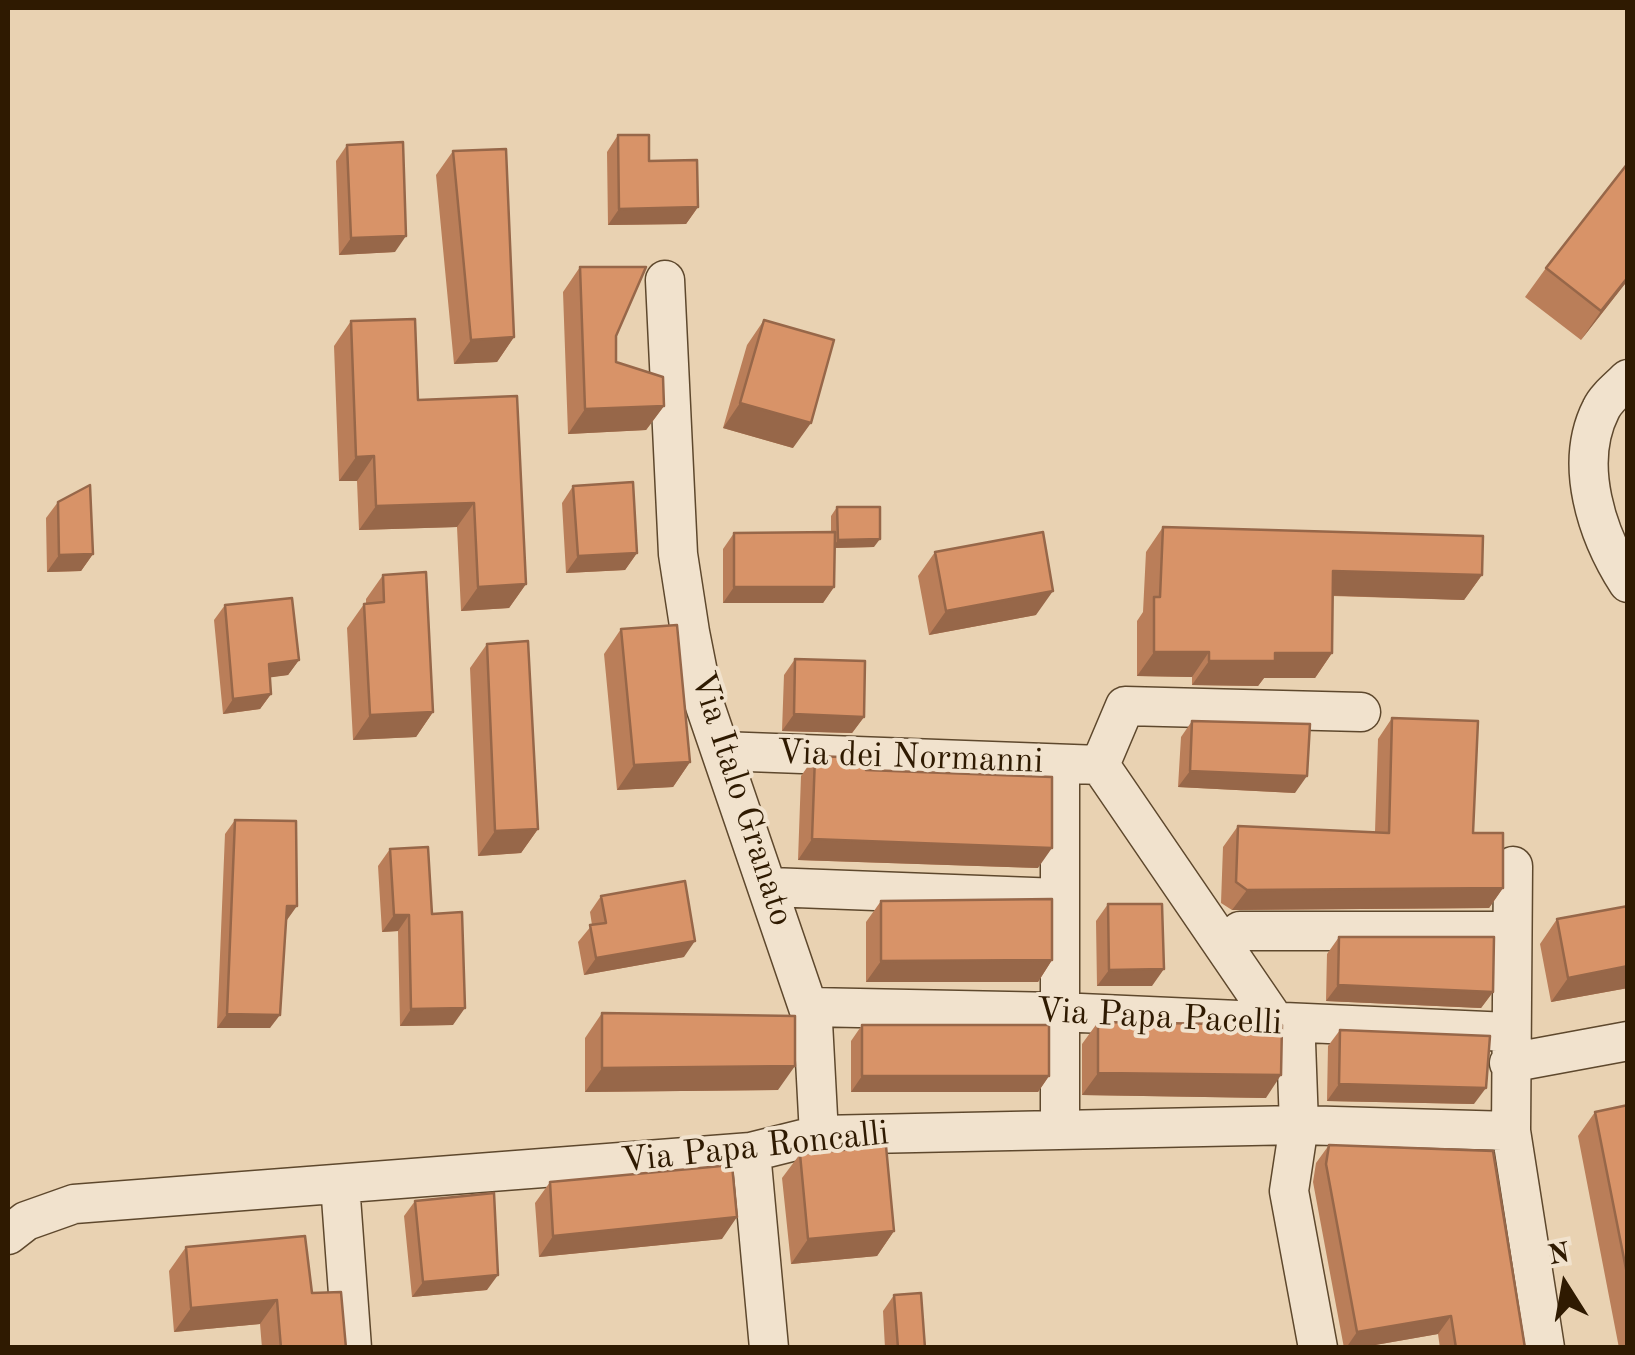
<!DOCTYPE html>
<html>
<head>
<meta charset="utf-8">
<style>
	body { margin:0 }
	#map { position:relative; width:1635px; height:1355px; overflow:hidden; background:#e9d2b2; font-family:"Old Standard TT",serif }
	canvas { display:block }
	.frame { position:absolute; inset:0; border:10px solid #2f1a01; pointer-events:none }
	.north { position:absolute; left:1515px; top:1235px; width:100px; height:100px; -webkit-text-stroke:8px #f1e2cd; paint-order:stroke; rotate:349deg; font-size:28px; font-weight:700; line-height:40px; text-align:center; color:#2f1a01 }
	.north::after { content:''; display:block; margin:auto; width:35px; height:45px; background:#2f1a01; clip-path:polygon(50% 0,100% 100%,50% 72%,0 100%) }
</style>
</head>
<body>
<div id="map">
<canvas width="1635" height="1355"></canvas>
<div class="frame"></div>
<div class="north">N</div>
</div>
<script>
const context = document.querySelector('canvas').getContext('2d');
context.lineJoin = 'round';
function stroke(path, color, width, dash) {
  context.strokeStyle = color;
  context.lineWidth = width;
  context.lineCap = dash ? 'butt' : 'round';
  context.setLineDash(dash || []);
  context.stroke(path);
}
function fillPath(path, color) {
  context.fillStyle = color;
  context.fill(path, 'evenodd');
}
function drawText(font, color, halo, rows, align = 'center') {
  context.font = font + ' "Old Standard TT",serif';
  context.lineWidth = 8;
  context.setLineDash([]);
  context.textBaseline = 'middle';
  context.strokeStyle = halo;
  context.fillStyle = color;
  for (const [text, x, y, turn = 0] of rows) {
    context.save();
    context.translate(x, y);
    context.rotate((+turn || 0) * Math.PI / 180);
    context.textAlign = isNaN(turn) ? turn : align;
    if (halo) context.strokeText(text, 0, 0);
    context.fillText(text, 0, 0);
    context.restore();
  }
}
const minor = new Path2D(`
	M665,280L678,554L690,632L704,703L813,1022L819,1135
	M1628,379C1619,388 1606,398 1601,409C1573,464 1597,535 1628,583
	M721,751L1100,765
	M1100,765L1277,1024L1296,1042L1299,1125L1289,1191L1318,1348
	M1100,765L1125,706L1361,712
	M1513,866L1511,1131L1545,1348
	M770,887L1059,898
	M1240,931H1512
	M809,1007L1058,1012L1509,1032
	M1509,1063L1628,1041
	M1060,1130V764
	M751,1152L769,1348
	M340,1184L352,1348
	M8,1235L26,1221L74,1204L751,1152L819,1135L1299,1125L1511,1131`);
stroke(minor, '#5e482d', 41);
stroke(minor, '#f1e2cd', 38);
fillPath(new Path2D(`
	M618,135L649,161L698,207L686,224L608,225L607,152Z
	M347,145L395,252L339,255L336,161Z
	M453,151L514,337L497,362L454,364L436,175Z
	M1628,163V280L1581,340L1525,297L1546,268Z
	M580,267L616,336V362L664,406L646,430L568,434L563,292Z
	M764,320L793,448L723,428L747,345Z
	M351,321L418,400L526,584L509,608L461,611L457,527L359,530L357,481H339L334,346Z
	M573,486L637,553L625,570L566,573L562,503Z
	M58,502L93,554L81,571L47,572L46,518Z
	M837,507L874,547L835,548L834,587L823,603H723V549L734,533L831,532V516Z
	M1163,527L1482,575L1464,600L1332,596V653L1315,678H1264L1258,686L1192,685V677L1137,676V621L1143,612L1146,552Z
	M935,552L1036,615L929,635L918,576Z
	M383,575L433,712L416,737L353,740L347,628L364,604H366V599Z
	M225,605L299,660L288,675L270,677L271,694L260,709L223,714L214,620Z
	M621,629L690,762L673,787L617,790L604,654Z
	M487,644L538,829L521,853L478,856L470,668Z
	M795,659L864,717L852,733L782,731L784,675Z
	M1392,718L1473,833L1503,888L1489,908L1232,910L1221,903L1223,847L1238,826L1375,832L1378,739Z
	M1192,721L1295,793L1178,787L1181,737Z
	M815,756L866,770L1038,868L798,860L801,776Z
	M235,820L287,920L270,1028H217L225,834Z
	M390,849L432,914L453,1025L400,1026L398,931L382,932L378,866Z
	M601,896L684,957L584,975L578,942L592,925L590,912Z
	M881,901L1052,960L1038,982H866V922Z
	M1108,904L1152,986H1097L1096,921Z
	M1628,906V988L1551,1002L1540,944L1557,919Z
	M1339,937L1493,992L1481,1008L1326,1001L1327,954Z
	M602,1013L778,1090L585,1092V1038Z
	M1098,1022L1266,1098L1082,1095V1044Z
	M862,1025L1049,1076L1038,1092H851V1041Z
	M1340,1030L1474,1104L1327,1101L1328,1046Z
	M1628,1105V1348H1619L1578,1136L1595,1112Z
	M1329,1145L1525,1348H1440L1438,1334L1358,1348H1344L1313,1182L1316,1163Z
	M800,1154L894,1231L877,1256L791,1264L782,1178Z
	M550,1182L722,1239L539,1257L535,1203Z
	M415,1201L487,1290L412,1297L404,1216Z
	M186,1247L312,1293L346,1348H262L260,1324L174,1332L169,1271Z
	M894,1295L925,1348H885L883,1311Z`), '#ba7e59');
fillPath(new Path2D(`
	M698,207L686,224L608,225L619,209Z
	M406,236L395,252L339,255L351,238Z
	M1628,277V280L1581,340L1601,311Z
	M514,337L497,362L454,364L471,340Z
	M740,403L811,423L793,448L723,428Z
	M664,406L646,430L568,434L585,409Z
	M374,456L357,481H339L356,457Z
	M474,503L457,527L359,530L376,506Z
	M880,539L874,547L832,548L838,540Z
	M637,553L625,570L566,573L578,556Z
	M93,554L81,571L47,572L59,555Z
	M1333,571L1482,575L1464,600L1315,595Z
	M526,584L509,608L461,611L478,587Z
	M734,587H834L823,603H723Z
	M1053,591L1036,615L929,635L946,611Z
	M1154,652H1209L1192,677L1137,676Z
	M1275,653H1332L1315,678H1264L1258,686L1192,685L1209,661Z
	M299,660L288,675L259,679L269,664Z
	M271,694L260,709L223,714L233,699Z
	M433,712L416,737L353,740L370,715Z
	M794,714L864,717L852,733L782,731Z
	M690,762L673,787L617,790L634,765Z
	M1190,771L1307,776L1295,793L1178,787Z
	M538,829L521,853L478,856L495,831Z
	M812,839L1052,848L1038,868L798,860Z
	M1503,888L1489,908L1232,910L1247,890Z
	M287,906H297L287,920H277Z
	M394,915H409L398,931L382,932Z
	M695,941L684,957L584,975L596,958Z
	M1052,960L1038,982H866L881,961Z
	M1628,966V988L1551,1002L1568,978Z
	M1164,969L1152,986H1097L1109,970Z
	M1338,985L1493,992L1481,1008L1326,1001Z
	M465,1008L453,1025L400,1026L411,1009Z
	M227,1014L280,1015L270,1028H217Z
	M795,1066L778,1090L585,1092L602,1068Z
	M1098,1073L1281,1075L1266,1098L1082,1095Z
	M862,1076H1049L1038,1092H851Z
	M1339,1084L1486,1088L1474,1104L1327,1101Z
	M737,1217L722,1239L539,1257L553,1236Z
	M894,1231L877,1256L791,1264L808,1239Z
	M498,1275L487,1290L412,1297L423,1282Z
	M277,1300L260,1324L174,1332L191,1308Z
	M1451,1316L1438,1334L1358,1348H1346L1357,1332Z`), '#976749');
const building = new Path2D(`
	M618,135H649V161L697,160L698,207L619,209Z
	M403,142L406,236L351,238L347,145Z
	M506,149L514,337L471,340L453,151Z
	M1628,163V277L1601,311L1546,268Z
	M580,267H646L616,336V362L663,377L664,406L585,409Z
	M415,319L418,400L517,396L526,584L478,587L474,503L376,506L374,456L356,457L351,321Z
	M764,320L834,340L811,423L740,403Z
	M633,482L637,553L578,556L573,486Z
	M90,485L93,554L59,555L58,502Z
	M837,507H880V539L838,540Z
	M1163,527L1483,536L1482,575L1333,571L1332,653H1275V661H1209V652H1154V597H1160Z
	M835,532L834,587H734V533Z
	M1043,532L1053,591L946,611L935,552Z
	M426,572L433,712L370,715L364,604L384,602L383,575Z
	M292,598L299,660L269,664L271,694L233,699L225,605Z
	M677,625L690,762L634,765L621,629Z
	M528,641L538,829L495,831L487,644Z
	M795,659L865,661L864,717L794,714Z
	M1392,718L1478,721L1473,833H1503V888L1247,890L1236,882L1238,826L1389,833Z
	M1192,721L1310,724L1307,776L1190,771Z
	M815,756L866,758V770L1052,777V848L812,839Z
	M235,820L296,821L297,906H287L280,1015L227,1014Z
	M428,847L432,914L462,912L465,1008L411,1009L409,915H394L390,849Z
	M685,881L695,941L596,958L590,925L606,923L601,896Z
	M1052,899V960L881,961V901Z
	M1108,904H1162L1164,969L1109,970Z
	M1628,906V966L1568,978L1557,919Z
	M1339,937H1494L1493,992L1338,985Z
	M602,1013L795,1016V1066L602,1068Z
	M1098,1022L1282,1025L1281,1075L1098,1073Z
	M862,1025H1049V1076H862Z
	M1340,1030L1490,1036L1486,1088L1339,1084Z
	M1628,1105V1279L1595,1112Z
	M1329,1145L1493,1151L1525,1348H1456L1451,1316L1357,1332L1326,1164Z
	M886,1146L894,1231L808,1239L800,1154Z
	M732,1165L737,1217L553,1236L550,1182Z
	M494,1193L498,1275L423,1282L415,1201Z
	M305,1236L312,1293L341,1292L346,1348H281L277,1300L191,1308L186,1247Z
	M921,1293L925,1348H898L894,1295Z`);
fillPath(building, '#d89368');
stroke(building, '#976749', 2.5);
drawText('35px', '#2f1a01', '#f1e2cd', [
	["Via dei Normanni",910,758,2],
	["Via Italo Granato",741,799,72],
	["Via Papa Pacelli",1159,1018,3],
	["Via Papa Roncalli",755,1148,-6]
]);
</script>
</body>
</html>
